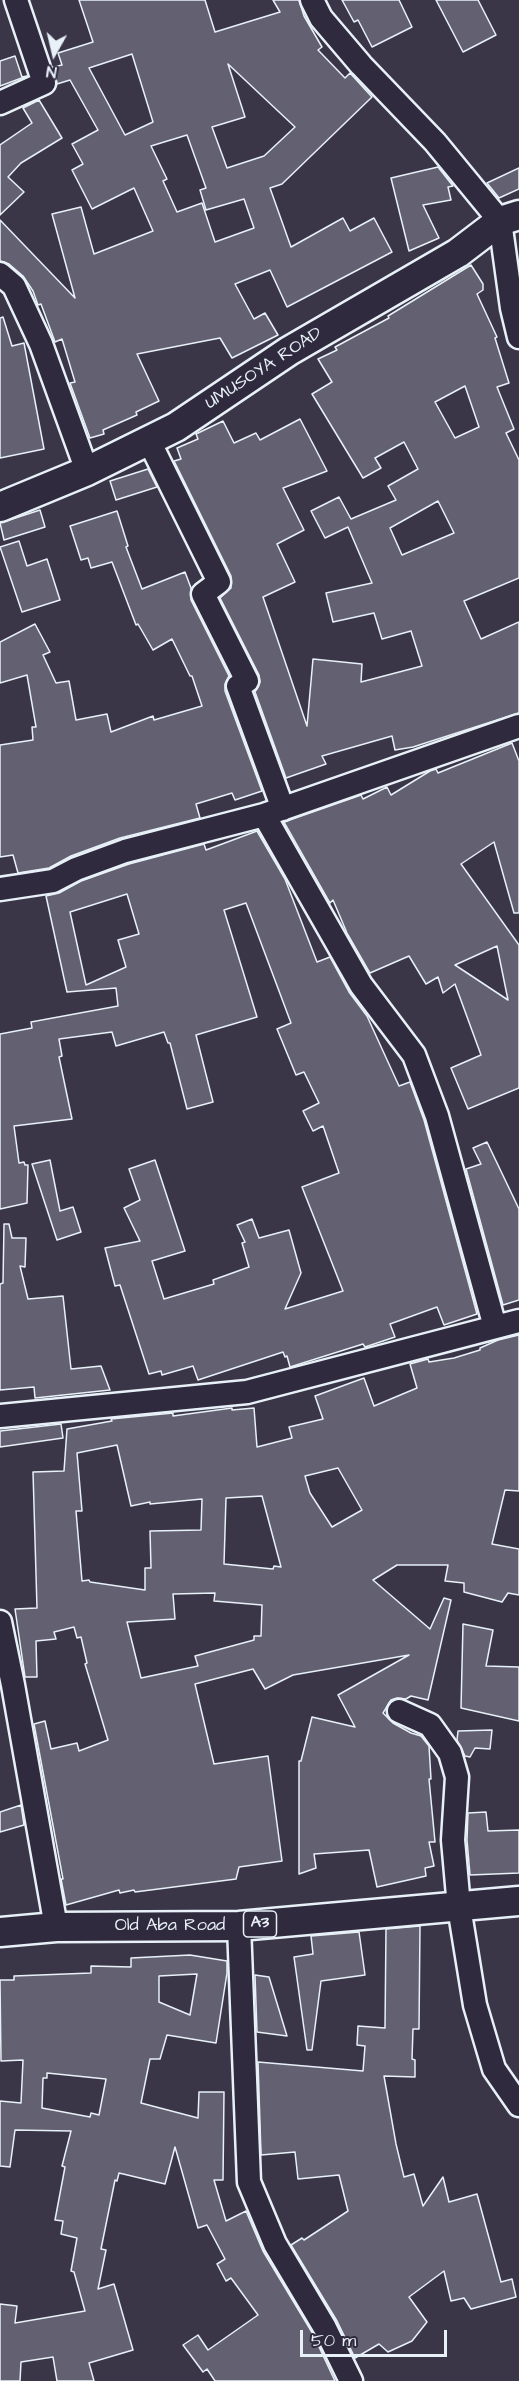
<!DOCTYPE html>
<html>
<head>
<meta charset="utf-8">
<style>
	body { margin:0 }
	#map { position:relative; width:519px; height:2381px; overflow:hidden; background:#3a3648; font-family:"Architects Daughter",sans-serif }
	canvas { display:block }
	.north { position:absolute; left:24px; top:24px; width:60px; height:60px; -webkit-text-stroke:4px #2f2a3d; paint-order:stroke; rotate:188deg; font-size:16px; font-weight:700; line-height:24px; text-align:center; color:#e8f1f8 }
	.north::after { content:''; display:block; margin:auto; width:21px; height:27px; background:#e8f1f8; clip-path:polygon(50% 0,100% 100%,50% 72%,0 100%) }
	.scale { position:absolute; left:300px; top:2330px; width:147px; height:27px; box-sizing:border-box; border:3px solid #e8f1f8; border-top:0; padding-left:8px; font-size:18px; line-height:21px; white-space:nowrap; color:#e8f1f8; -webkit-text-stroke:4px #2f2a3d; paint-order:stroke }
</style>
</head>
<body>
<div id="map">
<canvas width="519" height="2381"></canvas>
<div class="north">N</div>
<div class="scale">50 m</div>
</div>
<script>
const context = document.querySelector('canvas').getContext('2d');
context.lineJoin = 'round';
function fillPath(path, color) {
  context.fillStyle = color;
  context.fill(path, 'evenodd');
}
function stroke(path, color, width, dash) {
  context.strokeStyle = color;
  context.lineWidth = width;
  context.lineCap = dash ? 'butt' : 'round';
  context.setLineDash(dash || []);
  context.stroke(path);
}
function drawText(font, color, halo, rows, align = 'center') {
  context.font = font + ' "Architects Daughter",sans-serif';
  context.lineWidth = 6;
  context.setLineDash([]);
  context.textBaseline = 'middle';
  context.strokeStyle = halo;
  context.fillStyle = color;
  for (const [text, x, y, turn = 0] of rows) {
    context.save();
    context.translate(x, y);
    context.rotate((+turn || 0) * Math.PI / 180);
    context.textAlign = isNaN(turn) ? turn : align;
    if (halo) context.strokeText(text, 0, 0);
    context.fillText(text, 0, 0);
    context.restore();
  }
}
const building = new Path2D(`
	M79,0H205L215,32L280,12L273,0H299L304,16L322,47L318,50L345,78L350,73L372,97L282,184L270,188L291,247L343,218L350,231L374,218L392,252L287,307L270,270L235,284L254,319L265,313L278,335L232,358L220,338L137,354L159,401L136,412L137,415L103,430L104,434L90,438L70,383L75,382L62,339L55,342L41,304L38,305L33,291L23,276L9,264L0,261V220L75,298L52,214L81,207L94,254L153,231L134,188L92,209L72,170L83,164L72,144L98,130L70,80L57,84L53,67L62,65L58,53L93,42ZM132,54L153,122L125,135L89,68ZM228,64L295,127L264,156L227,168L212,127L245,117ZM187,135L206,188L200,190L206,210L244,199L254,228L215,242L202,203L177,212L163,181L167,179L151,146Z
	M342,0H399L412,27L372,47L358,20L354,22Z
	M436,0H478L496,35L463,52Z
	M15,56L22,77L27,76L0,86V61Z
	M39,100L62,138L21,163L8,177L24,192L0,215V145L32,123L23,108Z
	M438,167L453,186L448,187L451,200L423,205L439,238L409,251L391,178Z
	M519,168V189L499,198L487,183Z
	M471,265L483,284V290L477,294L497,337L495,338L509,383L497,387L514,429L506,433L519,460V578L464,601L481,639L519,622V713L413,747L395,750L392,736L322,756L326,764L286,778L255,692L260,682L259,675L220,598L231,588V576L174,461L181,459L177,448L198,439L196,434L223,421L234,443L256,433L260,440L300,419L327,471L283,488L304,530L277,544L295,582L263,597L307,726L313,659L362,664L361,682L422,666L411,631L382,639L374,613L333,622L326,593L372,583L348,527L325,538L311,511L339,497L351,519L396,500L388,486L418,469L404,442L375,458L381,468L363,478L312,394L332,382L318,359L337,350L335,347L389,318L388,316ZM465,386L479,427L455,438L435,402ZM438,501L454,533L402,555L390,528Z
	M3,317L12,346L24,343L44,449L0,458V318Z
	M148,469L157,487L116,500L110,481Z
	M40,510L45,527L4,540L0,523Z
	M117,511L128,546L126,547L142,589L185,572L191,588V600L229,676L225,684V691L262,791L235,800L232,793L196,804L200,818L120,838L71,856L49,868L18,873L13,855L0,857V745L33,740L32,727H36L27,675L0,683V642L35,624L50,652L43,655L56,683L69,681L76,720L107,714L111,732L153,716L154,720L202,706L192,676H190L172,639L153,650L138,624L136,625L112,562L91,568L88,558L81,560L70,526Z
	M19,541L27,566L47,559L60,600L22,612L0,547Z
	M512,743L519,761V913H514L494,842L461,864L519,945V1088L468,1109L451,1068L481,1055L455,984L443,993L438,977L426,984L409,956L370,973L347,933L333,900L330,903L284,822L361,795L363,799L387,787L391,795L430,771L436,769L438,773ZM497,946L508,1000L455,965Z
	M257,831L285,879L317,962L330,957L349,992L367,1016L399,1086L410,1082L424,1120L477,1314L444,1325L437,1307L390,1324L395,1337L365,1347L363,1344L290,1367L287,1356L285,1357L283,1352L198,1380L193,1366L162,1375L161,1371L149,1374L120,1285L115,1286L105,1248L140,1241L124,1208L140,1200L129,1169L155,1160L185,1251L152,1261L164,1299L214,1284L213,1280L249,1267L242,1243L245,1242L237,1225L252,1219L259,1238L289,1230L301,1273L285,1309L343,1291L302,1187L339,1173L323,1126L313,1131L303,1111L319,1103L304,1072L296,1075L277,1029L291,1023L246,903L224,910L257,1017L196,1035L213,1102L187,1109L170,1043H168L164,1032L116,1046L112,1032L59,1039L62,1056L59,1057L72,1119L14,1126L19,1163L24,1162L25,1165H28L27,1203L0,1209V1034L32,1028L31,1022L118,1006L116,988L67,992L46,896L59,893L81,881L129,864L204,844L206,850ZM127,894L139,934L118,940L126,967L86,985L70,912Z
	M487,1142L519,1209V1300L503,1305L466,1169L481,1164L473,1148Z
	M50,1160L60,1211L73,1207L81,1232L57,1240L32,1164Z
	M4,1224H9L12,1238H26L25,1267L20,1266L28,1299L63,1296L71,1369L101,1366L110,1390L35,1398L34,1387L0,1390V1284L3,1283Z
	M519,1335V1491L505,1490L492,1544L519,1549V1595L508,1593L502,1602L464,1592V1583L445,1581L448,1565H397L373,1580L430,1629L444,1598L451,1600L428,1700L411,1696L406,1699L397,1698L391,1700L383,1713L393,1723L411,1733L421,1736L429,1746L431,1779H429L435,1842H429L434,1866L425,1868L426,1876L377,1887L369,1850L314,1854L316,1868L299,1874V1761H301L312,1717L355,1727L338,1695L409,1655L293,1675L265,1689L253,1669L195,1684L214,1764L268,1756L282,1861L239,1867L236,1879L135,1892L134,1890L120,1893L119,1890L66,1905L61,1879H63L34,1724L45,1721L51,1749L77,1743L79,1751L108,1740L85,1664L87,1663L81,1637L77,1638L74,1627L54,1632L56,1639L36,1641L37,1677H25L15,1609L37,1608L33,1472L64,1471L67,1429L112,1421L111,1419L173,1413V1416L232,1408V1410L254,1408L257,1447L292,1438L289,1427L323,1419L315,1396L364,1378L374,1406L417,1388L410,1364L428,1359L429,1362L454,1358L480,1350V1348L498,1340ZM117,1445L131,1506L150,1502V1504L202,1499L201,1530L150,1531L151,1568H145V1590L90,1582L89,1580L82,1581L76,1511H82L77,1453ZM338,1468L362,1510L332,1527L310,1493L305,1476ZM262,1496L281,1567L274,1566L273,1569L224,1564L226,1498ZM215,1593L214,1601L262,1605L261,1636H254V1640L195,1656L198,1666L141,1678L127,1622L175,1619L173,1594Z
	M61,1424L63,1438L0,1447V1431Z
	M463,1624L493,1630L486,1666L519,1667V1721L461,1708Z
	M492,1730L490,1749L475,1748L470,1757L465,1756L457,1740L458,1731Z
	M21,1805L24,1825L0,1832V1812Z
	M486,1812L488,1831L519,1830V1873L470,1875L467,1840L468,1813Z
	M420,1926L419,2029H413L412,2059L415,2060V2077L384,2076L396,2144L404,2177L414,2174L423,2206L443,2177L449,2202L477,2194L501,2282L512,2279L516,2297L471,2309L464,2298L451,2301L444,2271L409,2297L427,2322L412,2341L388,2352L379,2344L355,2358L337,2321L291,2245L302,2238L304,2240L348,2211L339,2175L298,2179L295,2152L261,2155L258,2062L363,2071L365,2046L357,2045L358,2026L385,2028L386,1929Z
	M359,1932L365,1975L321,1981L312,2050H307L294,1957L313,1954L311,1936Z
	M190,1955L227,1961V1973L216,2043L167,2035L160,2059H150L141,2103L198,2118L199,2092H224L223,2180H214L226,2221L246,2211L263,2251L313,2334L335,2381H215L207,2369L203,2372L183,2345L198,2335L208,2350L258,2315L231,2278L226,2281L217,2264L225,2259L207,2225L198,2228L175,2147L165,2184L119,2173L117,2181L115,2180L101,2249L106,2250L98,2289L114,2284L133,2350L89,2363L94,2381H57L53,2357L21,2362L20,2381H0V2304L17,2306L15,2323L85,2311L74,2272L71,2271L77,2238L61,2234L63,2221L55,2220L65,2167L62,2166L71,2131L15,2130L10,2167L0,2166V2101L21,2103L23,2060L1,2061L0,1980H14V1976L91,1973V1966L131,1967V1958ZM197,1974L190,2015L159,2002V1976ZM47,2073L106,2079L99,2115L91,2113L90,2117L42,2108L43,2078H47Z
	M255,1975L269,1977L287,2036L257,2032Z`);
fillPath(building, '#636171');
stroke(building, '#e8f1f8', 1.5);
const minor = new Path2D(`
	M312,0L321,18L361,65L435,142L500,221L512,308L519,337
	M0,103L44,83L16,0
	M0,274L14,286L41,344L87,471
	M149,441L219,582L203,594L247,681L238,686L283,809
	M264,815L361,985L414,1055L437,1116L495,1327
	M0,889L53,881L76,869L125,851L264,815L519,726
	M0,1416L247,1392L519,1321
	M0,1622L13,1685L56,1927
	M399,1711L430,1725L450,1753L457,1777L453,1840L459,1907L475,2005L494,2069L519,2105
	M239,1926L249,2182L275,2244L325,2328L351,2381`);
const major = new Path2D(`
	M0,507L87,471L176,427L289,351L458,253L500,221L519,215
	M0,1932L56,1927L239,1926L519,1901`);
stroke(minor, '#e8f1f8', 27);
stroke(major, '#e8f1f8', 33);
stroke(minor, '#2f2a3d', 22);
stroke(major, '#2f2a3d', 28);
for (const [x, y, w] of [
	[260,1924,33]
]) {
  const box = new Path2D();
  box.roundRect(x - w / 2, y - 13, w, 26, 4.5);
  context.fillStyle = '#2f2a3d';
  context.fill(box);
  stroke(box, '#e8f1f8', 1.5);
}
drawText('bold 16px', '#e8f1f8', null, [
	["A3",260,1924]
]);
drawText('18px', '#e8f1f8', '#2f2a3d', [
	["UMUSOYA ROAD",264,369,-33],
	["Old Aba Road",170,1926]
]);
</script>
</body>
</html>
